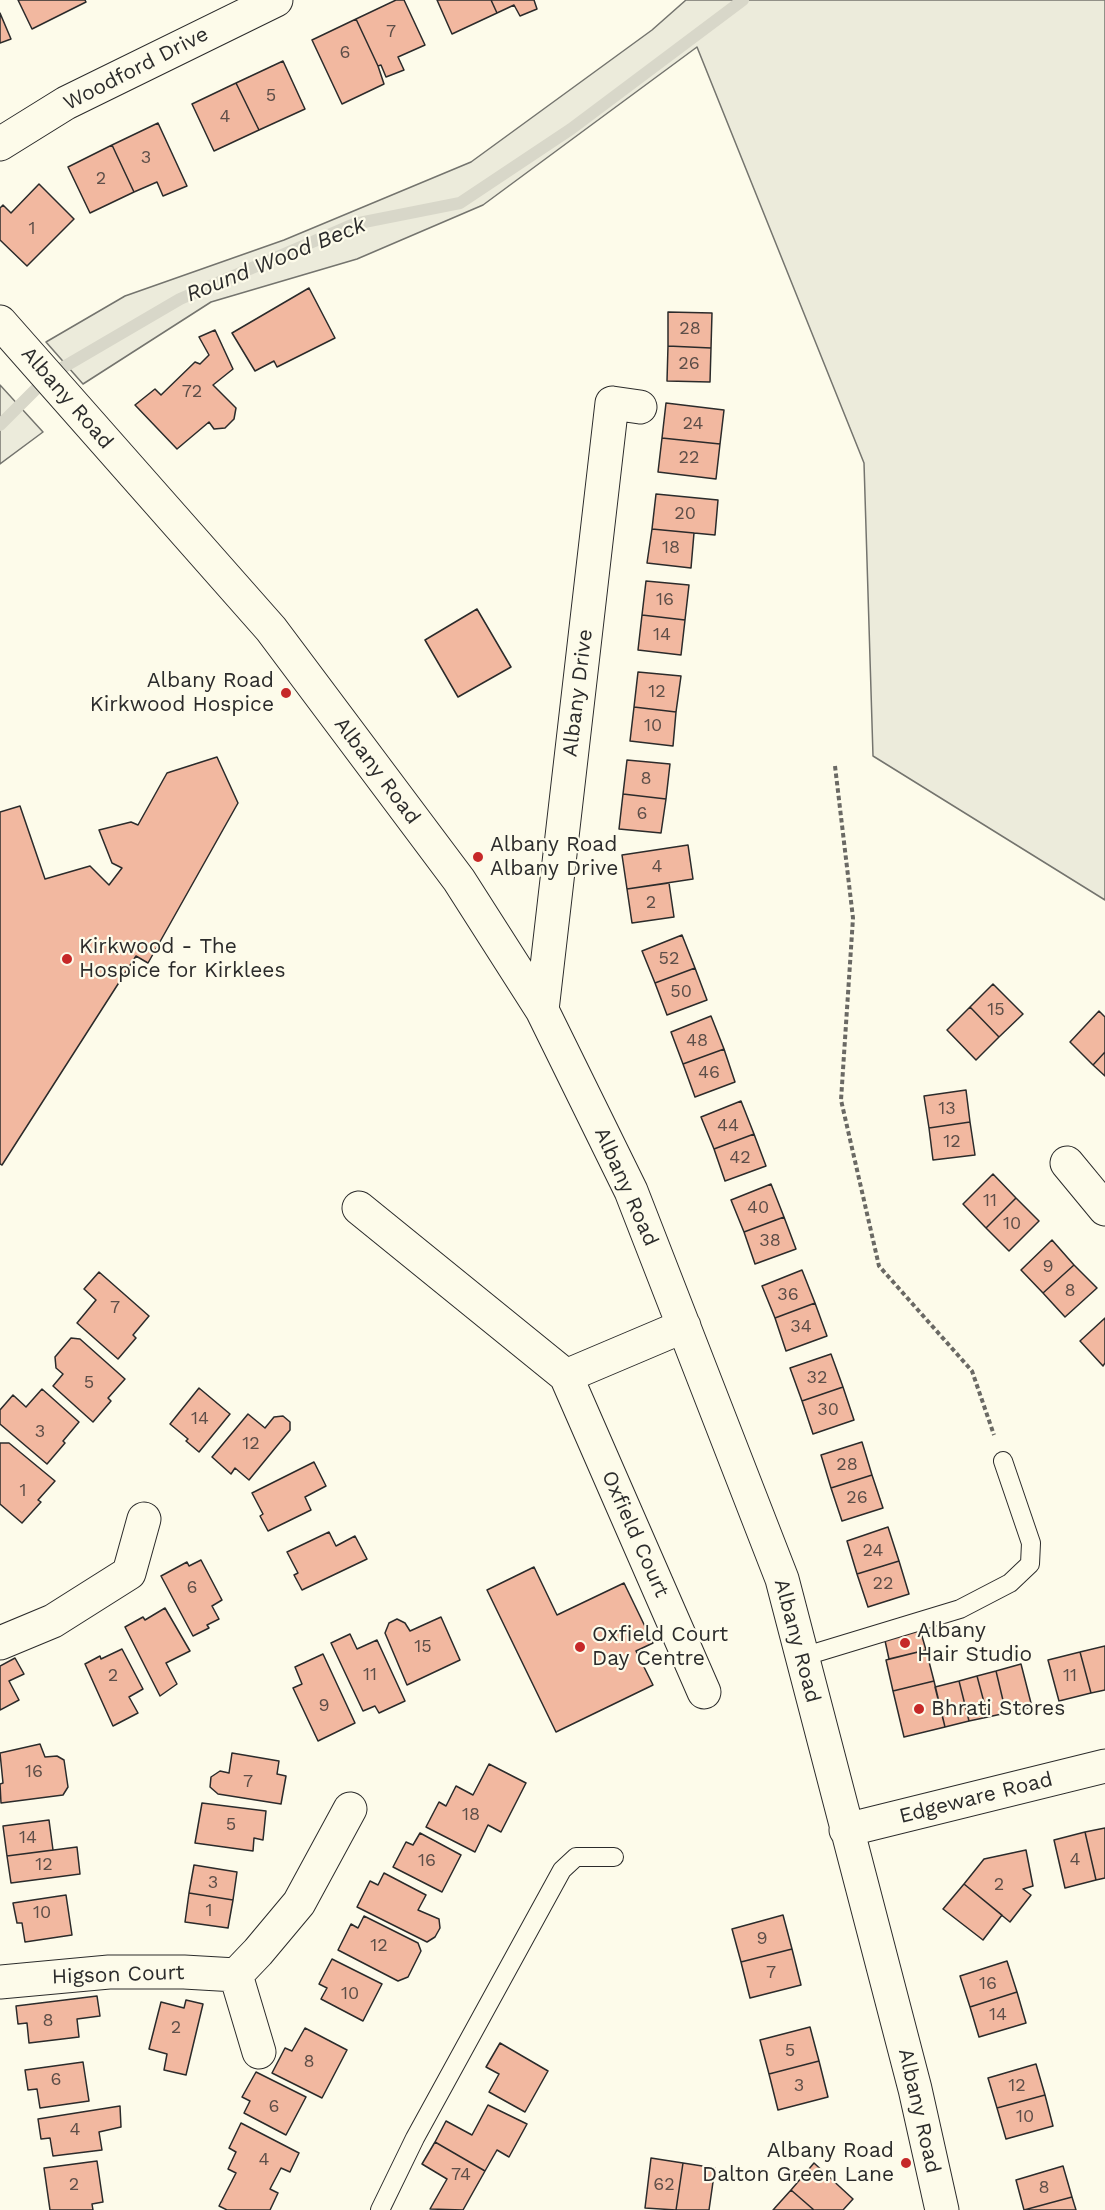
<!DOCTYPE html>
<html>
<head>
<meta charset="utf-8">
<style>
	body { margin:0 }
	canvas { display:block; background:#fdfbea }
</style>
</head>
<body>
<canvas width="1105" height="2210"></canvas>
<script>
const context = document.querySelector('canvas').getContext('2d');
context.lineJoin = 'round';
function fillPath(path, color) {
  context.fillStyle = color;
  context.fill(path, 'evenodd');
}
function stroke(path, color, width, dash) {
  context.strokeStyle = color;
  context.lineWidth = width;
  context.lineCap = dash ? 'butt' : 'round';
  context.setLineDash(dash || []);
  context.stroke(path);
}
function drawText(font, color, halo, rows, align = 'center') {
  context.font = font + ' "Work Sans",sans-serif';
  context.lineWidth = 4.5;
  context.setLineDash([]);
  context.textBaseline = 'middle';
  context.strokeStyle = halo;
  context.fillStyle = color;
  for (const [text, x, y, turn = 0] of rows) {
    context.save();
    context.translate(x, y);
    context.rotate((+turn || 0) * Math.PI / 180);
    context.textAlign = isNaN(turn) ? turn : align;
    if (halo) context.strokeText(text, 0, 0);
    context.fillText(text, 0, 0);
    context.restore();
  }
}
const green = new Path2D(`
	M686,0H1105V900L873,756L864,463L697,47L483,205L357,259L211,302L83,384L46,342L125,296L284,240L471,162L652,30Z
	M0,385L43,432L0,464Z`);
fillPath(green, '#ecebdb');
stroke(green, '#74746e', 1.5);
stroke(new Path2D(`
	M0,425L50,375L180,299L354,224L460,203L571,129L743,0`), '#d8d7c9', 12);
const building = new Path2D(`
	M18,0H85L86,2L32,29Z
	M396,0H404L425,45L398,57L404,70L386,77L381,65L378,66L356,19Z
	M437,0H491L497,13L452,34Z
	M491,0H534L537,9L520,16L514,5L497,13Z
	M0,13L11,39L0,43Z
	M356,19L378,66L384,84L342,104L312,40Z
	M283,61L305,109L259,130L236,83Z
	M236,83L259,130L214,151L192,104Z
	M158,123L187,186L163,196L157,182L134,192L112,145Z
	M112,145L134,192L90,213L68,167Z
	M39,184L74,219L27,266L0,240V208L3,205L11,213Z
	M309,288L335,338L277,367L274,361L255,371L232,333Z
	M668,312L712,313L711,348L668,346Z
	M215,330L233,369L213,385L236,408L234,419L225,428L214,429L209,422L177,449L135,405L155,389L161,395L195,362L200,364L209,355L199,337Z
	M668,346L711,348L710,382L667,381Z
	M666,403L724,410L720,444L662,438Z
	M662,438L720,444L716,479L658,472Z
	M656,494L718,500L715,535L652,529Z
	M652,529L694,533L691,568L647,563Z
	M646,581L689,585L685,620L642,615Z
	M477,609L511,667L458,697L425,640Z
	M642,615L685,620L681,655L638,650Z
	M638,672L681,676L676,712L634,707Z
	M634,707L676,712L673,746L630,741Z
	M217,757L238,803L148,963L136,956L2,1165L0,1164V812L20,806L45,879L90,866L109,885L122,868L112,863L99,830L131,822L138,825L167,773Z
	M627,760L670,764L666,799L623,794Z
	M623,794L666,799L661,833L619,829Z
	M688,845L693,879L627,889L622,855Z
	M669,883L674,917L632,923L627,889Z
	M682,935L695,968L655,983L642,951Z
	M695,968L707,1000L667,1015L655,983Z
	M993,984L1023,1014L999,1037L970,1007Z
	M970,1007L999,1037L976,1060L947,1030Z
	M1099,1011L1105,1017V1052L1093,1065L1070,1042Z
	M711,1016L724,1049L683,1064L671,1032Z
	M724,1049L735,1082L695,1097L683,1064Z
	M1105,1052V1076L1093,1065Z
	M966,1090L970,1122L929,1128L924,1096Z
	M741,1101L754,1134L714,1149L701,1117Z
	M970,1122L975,1155L933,1160L929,1128Z
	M754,1134L766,1166L725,1181L714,1149Z
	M993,1174L1016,1198L986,1228L963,1204Z
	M771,1184L784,1217L744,1232L731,1200Z
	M1016,1198L1039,1221L1009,1251L986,1228Z
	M784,1217L796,1249L755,1264L744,1232Z
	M1052,1240L1074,1265L1043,1293L1021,1270Z
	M1074,1265L1097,1288L1065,1317L1043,1293Z
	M802,1270L815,1303L775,1318L762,1286Z
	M99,1272L149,1316L133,1335L136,1338L118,1359L77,1323L96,1300L84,1289Z
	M815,1303L827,1336L786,1351L775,1318Z
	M1105,1318V1363L1103,1366L1080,1341Z
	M71,1338L80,1339L125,1379L108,1398L111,1401L93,1422L53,1386L63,1374L56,1368L55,1357Z
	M831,1354L843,1387L802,1401L790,1368Z
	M843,1387L854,1420L813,1434L802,1401Z
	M199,1388L230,1414L199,1452L186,1441L188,1439L170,1424Z
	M42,1389L79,1422L63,1441L65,1443L47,1464L0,1424V1410L13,1395L26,1407Z
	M248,1414L265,1428L274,1417L283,1416L290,1422V1430L249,1480L235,1468L231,1474L212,1457Z
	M862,1442L872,1475L831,1488L821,1455Z
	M0,1443H9L55,1481L38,1500L41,1502L22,1523L0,1504Z
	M314,1462L326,1486L305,1497L311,1510L268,1531L260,1516L263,1514L252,1493Z
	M872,1475L883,1508L842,1521L831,1488Z
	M888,1527L899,1561L857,1574L847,1541Z
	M329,1532L336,1546L355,1536L367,1559L302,1590L294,1575L298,1573L287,1552Z
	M201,1560L222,1600L212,1606L219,1619L207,1625L209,1628L193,1636L161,1576L187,1562L189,1566Z
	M899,1561L909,1594L868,1607L857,1574Z
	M534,1567L557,1615L624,1583L653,1643L636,1651L653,1685L556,1732L487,1590Z
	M165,1608L190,1651L166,1663L177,1684L160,1696L125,1627L143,1617L145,1620Z
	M441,1617L460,1660L407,1685L385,1633L389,1623L397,1619L405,1623L410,1631Z
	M919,1626L926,1650L889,1659L884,1636Z
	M350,1634L357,1649L377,1640L405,1701L379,1713L375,1706L363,1711L331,1643Z
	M1105,1646V1690L1091,1693L1080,1652Z
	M122,1649L143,1689L129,1697L138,1713L113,1726L85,1664L100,1656L101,1659Z
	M926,1650L934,1681L893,1691L886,1660Z
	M1080,1652L1091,1693L1059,1701L1048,1660Z
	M323,1654L355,1723L318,1741L293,1688L302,1684L295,1667Z
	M15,1658L24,1674L9,1681L19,1700L0,1710V1666Z
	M1021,1664L1032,1707L1006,1713L996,1671Z
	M996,1671L1006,1713L988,1717L977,1676Z
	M977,1676L988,1717L969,1721L959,1681Z
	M934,1681L945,1727L904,1737L893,1691Z
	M959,1681L969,1721L945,1727L935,1687Z
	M40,1744L45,1757L57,1756L64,1760L68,1787L63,1795L1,1803L0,1784L3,1783L0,1753Z
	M232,1753L279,1761L277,1774L286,1776L281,1804L218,1794L210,1787L211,1777L220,1771L229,1773Z
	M489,1764L526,1783L501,1832L488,1825L475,1852L426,1827L439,1802L446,1806L456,1786L473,1795Z
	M202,1803L266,1811L263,1840L254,1838L253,1851L195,1843Z
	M49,1820L53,1850L7,1856L3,1826Z
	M1105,1828V1878L1096,1880L1085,1832Z
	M1085,1832L1096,1880L1065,1888L1054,1840Z
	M420,1833L461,1855L442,1892L393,1867L406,1842L413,1845Z
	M77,1847L80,1874L11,1883L7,1856Z
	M1026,1850L1033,1886L1023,1889L1031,1895L1010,1922L964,1884L984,1859Z
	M194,1865L237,1872L233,1900L189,1893Z
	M384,1873L426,1895L418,1910L439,1919L440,1928L435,1937L427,1942L357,1907L370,1881L378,1885Z
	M964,1884L1002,1915L983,1940L943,1909Z
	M189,1893L233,1900L228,1928L185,1922Z
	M66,1895L72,1935L25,1942L22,1923H17L13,1903Z
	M783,1915L792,1949L741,1962L732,1929Z
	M364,1916L418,1943L421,1951L408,1977L398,1981L338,1950L351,1924L358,1928Z
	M792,1949L801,1985L750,1998L741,1962Z
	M332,1959L382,1984L363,2021L321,1999L327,1988L319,1984Z
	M1007,1961L1017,1992L970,2007L960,1976Z
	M1017,1992L1026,2023L979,2037L970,2007Z
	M97,1996L100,2016L77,2019L79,2037L29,2043L27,2023L18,2024L16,2006Z
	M186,2000L203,2004L186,2075L164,2070L167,2054L149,2049L161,2002L184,2008Z
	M810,2027L819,2061L769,2074L760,2040Z
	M305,2028L347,2050L322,2098L272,2073L285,2048L292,2051Z
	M500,2043L548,2071L525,2112L489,2092L499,2074L486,2067Z
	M819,2061L828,2097L778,2110L769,2074Z
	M83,2062L89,2101L40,2108L37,2089L28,2090L25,2070Z
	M1036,2064L1045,2095L997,2108L988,2078Z
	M256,2072L306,2097L286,2135L244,2113L250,2101L242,2097Z
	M1045,2095L1053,2126L1006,2139L997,2108Z
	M488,2105L527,2124L509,2157L497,2150L485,2171L435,2142L446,2121L472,2135Z
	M120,2106L121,2127L99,2132L102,2150L53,2156L50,2138L41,2139L38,2119Z
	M241,2123L299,2153L290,2172L281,2168L270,2189L278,2193L270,2210H227L219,2206L236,2173L228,2169L236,2152L229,2148Z
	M435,2142L485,2171L463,2210L430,2209L447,2179L422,2164Z
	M651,2158L683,2163L676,2210L645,2208Z
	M97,2161L103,2202L92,2204L93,2210H50L44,2168Z
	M683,2163L715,2168L709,2210H676Z
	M814,2163L853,2199L843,2210H814L791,2190Z
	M1063,2166L1072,2197L1024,2210L1016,2180Z
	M791,2190L814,2210H773Z
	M1072,2197L1076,2210H1024Z`);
fillPath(building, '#f2b8a0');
stroke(building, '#2b2b2b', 1.5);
const service = new Path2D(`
	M802,1657L960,1609L1010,1583L1030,1564L1031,1543L1003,1461
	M380,2210L415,2138L562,1870L576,1857H614`);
const minor = new Path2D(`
	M0,144L66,103L276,0
	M0,322L271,629L459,880L542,1010L631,1191L782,1579L915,2089L942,2210
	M542,1010L612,403L640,407
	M1067,1163L1105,1209
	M359,1208L566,1376L704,1692
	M566,1376L684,1326
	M0,1643L53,1621L129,1573L144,1519
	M846,1830L1105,1766
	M0,1982L109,1972H184L236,1975
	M259,2052L236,1975L258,1952L299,1903L350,1809`);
stroke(service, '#2b2b2b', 20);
stroke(minor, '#2b2b2b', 35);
stroke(new Path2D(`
	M835,766L853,918L841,1100L879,1266L972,1371L994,1435`), '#6a6964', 4, [4.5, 3]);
stroke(service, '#fdfbea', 18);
stroke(minor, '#fdfbea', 33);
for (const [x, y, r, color] of [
	[286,693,6,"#c62828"],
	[478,857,6,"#c62828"],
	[67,959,6,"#c62828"],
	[905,1643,6,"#c62828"],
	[580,1647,6,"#c62828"],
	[919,1709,6,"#c62828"],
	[906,2163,6,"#c62828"]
]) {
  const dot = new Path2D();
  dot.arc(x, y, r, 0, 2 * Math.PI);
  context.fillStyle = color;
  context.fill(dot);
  stroke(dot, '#fdfbea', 2);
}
drawText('18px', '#5d4e48', null, [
	["7",391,32],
	["6",345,53],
	["5",271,96],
	["4",225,117],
	["3",146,158],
	["2",101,179],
	["1",32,229],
	["28",690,329],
	["26",689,364],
	["72",192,392],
	["24",693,424],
	["22",689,458],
	["20",685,514],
	["18",671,548],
	["16",665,600],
	["14",662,635],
	["12",657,692],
	["10",653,726],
	["8",646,779],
	["6",642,814],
	["4",657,867],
	["2",651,903],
	["52",669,959],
	["50",681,992],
	["15",996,1010],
	["48",697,1041],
	["46",709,1073],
	["13",947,1109],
	["44",728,1126],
	["12",952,1142],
	["42",740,1158],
	["11",990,1201],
	["40",758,1208],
	["10",1012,1224],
	["38",770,1241],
	["9",1048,1267],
	["8",1070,1291],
	["36",788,1295],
	["7",115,1308],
	["34",801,1327],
	["32",817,1378],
	["5",89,1383],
	["30",828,1410],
	["14",200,1419],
	["3",40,1432],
	["12",251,1444],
	["28",847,1465],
	["1",23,1491],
	["26",857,1498],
	["24",873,1551],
	["22",883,1584],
	["6",192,1588],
	["15",423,1647],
	["11",370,1675],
	["2",113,1676],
	["11",1070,1676],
	["9",324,1706],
	["16",34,1772],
	["7",248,1782],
	["18",471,1815],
	["5",231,1825],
	["14",28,1838],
	["4",1075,1860],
	["16",427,1861],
	["12",44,1865],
	["3",213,1883],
	["2",999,1885],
	["1",209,1911],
	["10",42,1913],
	["9",762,1939],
	["12",379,1946],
	["7",771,1973],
	["16",988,1984],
	["10",350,1994],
	["14",998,2015],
	["8",48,2021],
	["2",176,2028],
	["5",790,2051],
	["8",309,2062],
	["6",56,2080],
	["3",799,2086],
	["12",1017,2086],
	["6",274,2107],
	["10",1025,2117],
	["4",75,2130],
	["4",264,2160],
	["74",461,2175],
	["2",74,2185],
	["62",664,2185],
	["8",1044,2188]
]);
drawText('21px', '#2b2b2b', '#fdfbea', [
	["Woodford Drive",136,69,-27],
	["Albany Road",67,398,49],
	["Albany Drive",578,693,-83],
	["Albany Road",377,771,53],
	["Albany Road",626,1187,66],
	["Oxfield Court",635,1534,66],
	["Albany Road",797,1641,75],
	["Edgeware Road",976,1798,-14],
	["Higson Court",118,1975,-2],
	["Albany Road",919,2111,77]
]);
drawText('21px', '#2b2b2b', '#fdfbea', [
	["Albany Road",274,681,"right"],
	["Kirkwood Hospice",274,705,"right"],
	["Albany Road",490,845],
	["Albany Drive",490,869],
	["Kirkwood - The",79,947],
	["Hospice for Kirklees",79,971],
	["Albany",917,1631],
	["Hair Studio",917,1655],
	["Oxfield Court",592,1635],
	["Day Centre",592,1659],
	["Bhrati Stores",931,1709],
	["Albany Road",894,2151,"right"],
	["Dalton Green Lane",894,2175,"right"]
], 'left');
drawText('italic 22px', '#2b2b2b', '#fdfbea', [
	["Round Wood Beck",276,260,-22]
]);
</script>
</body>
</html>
